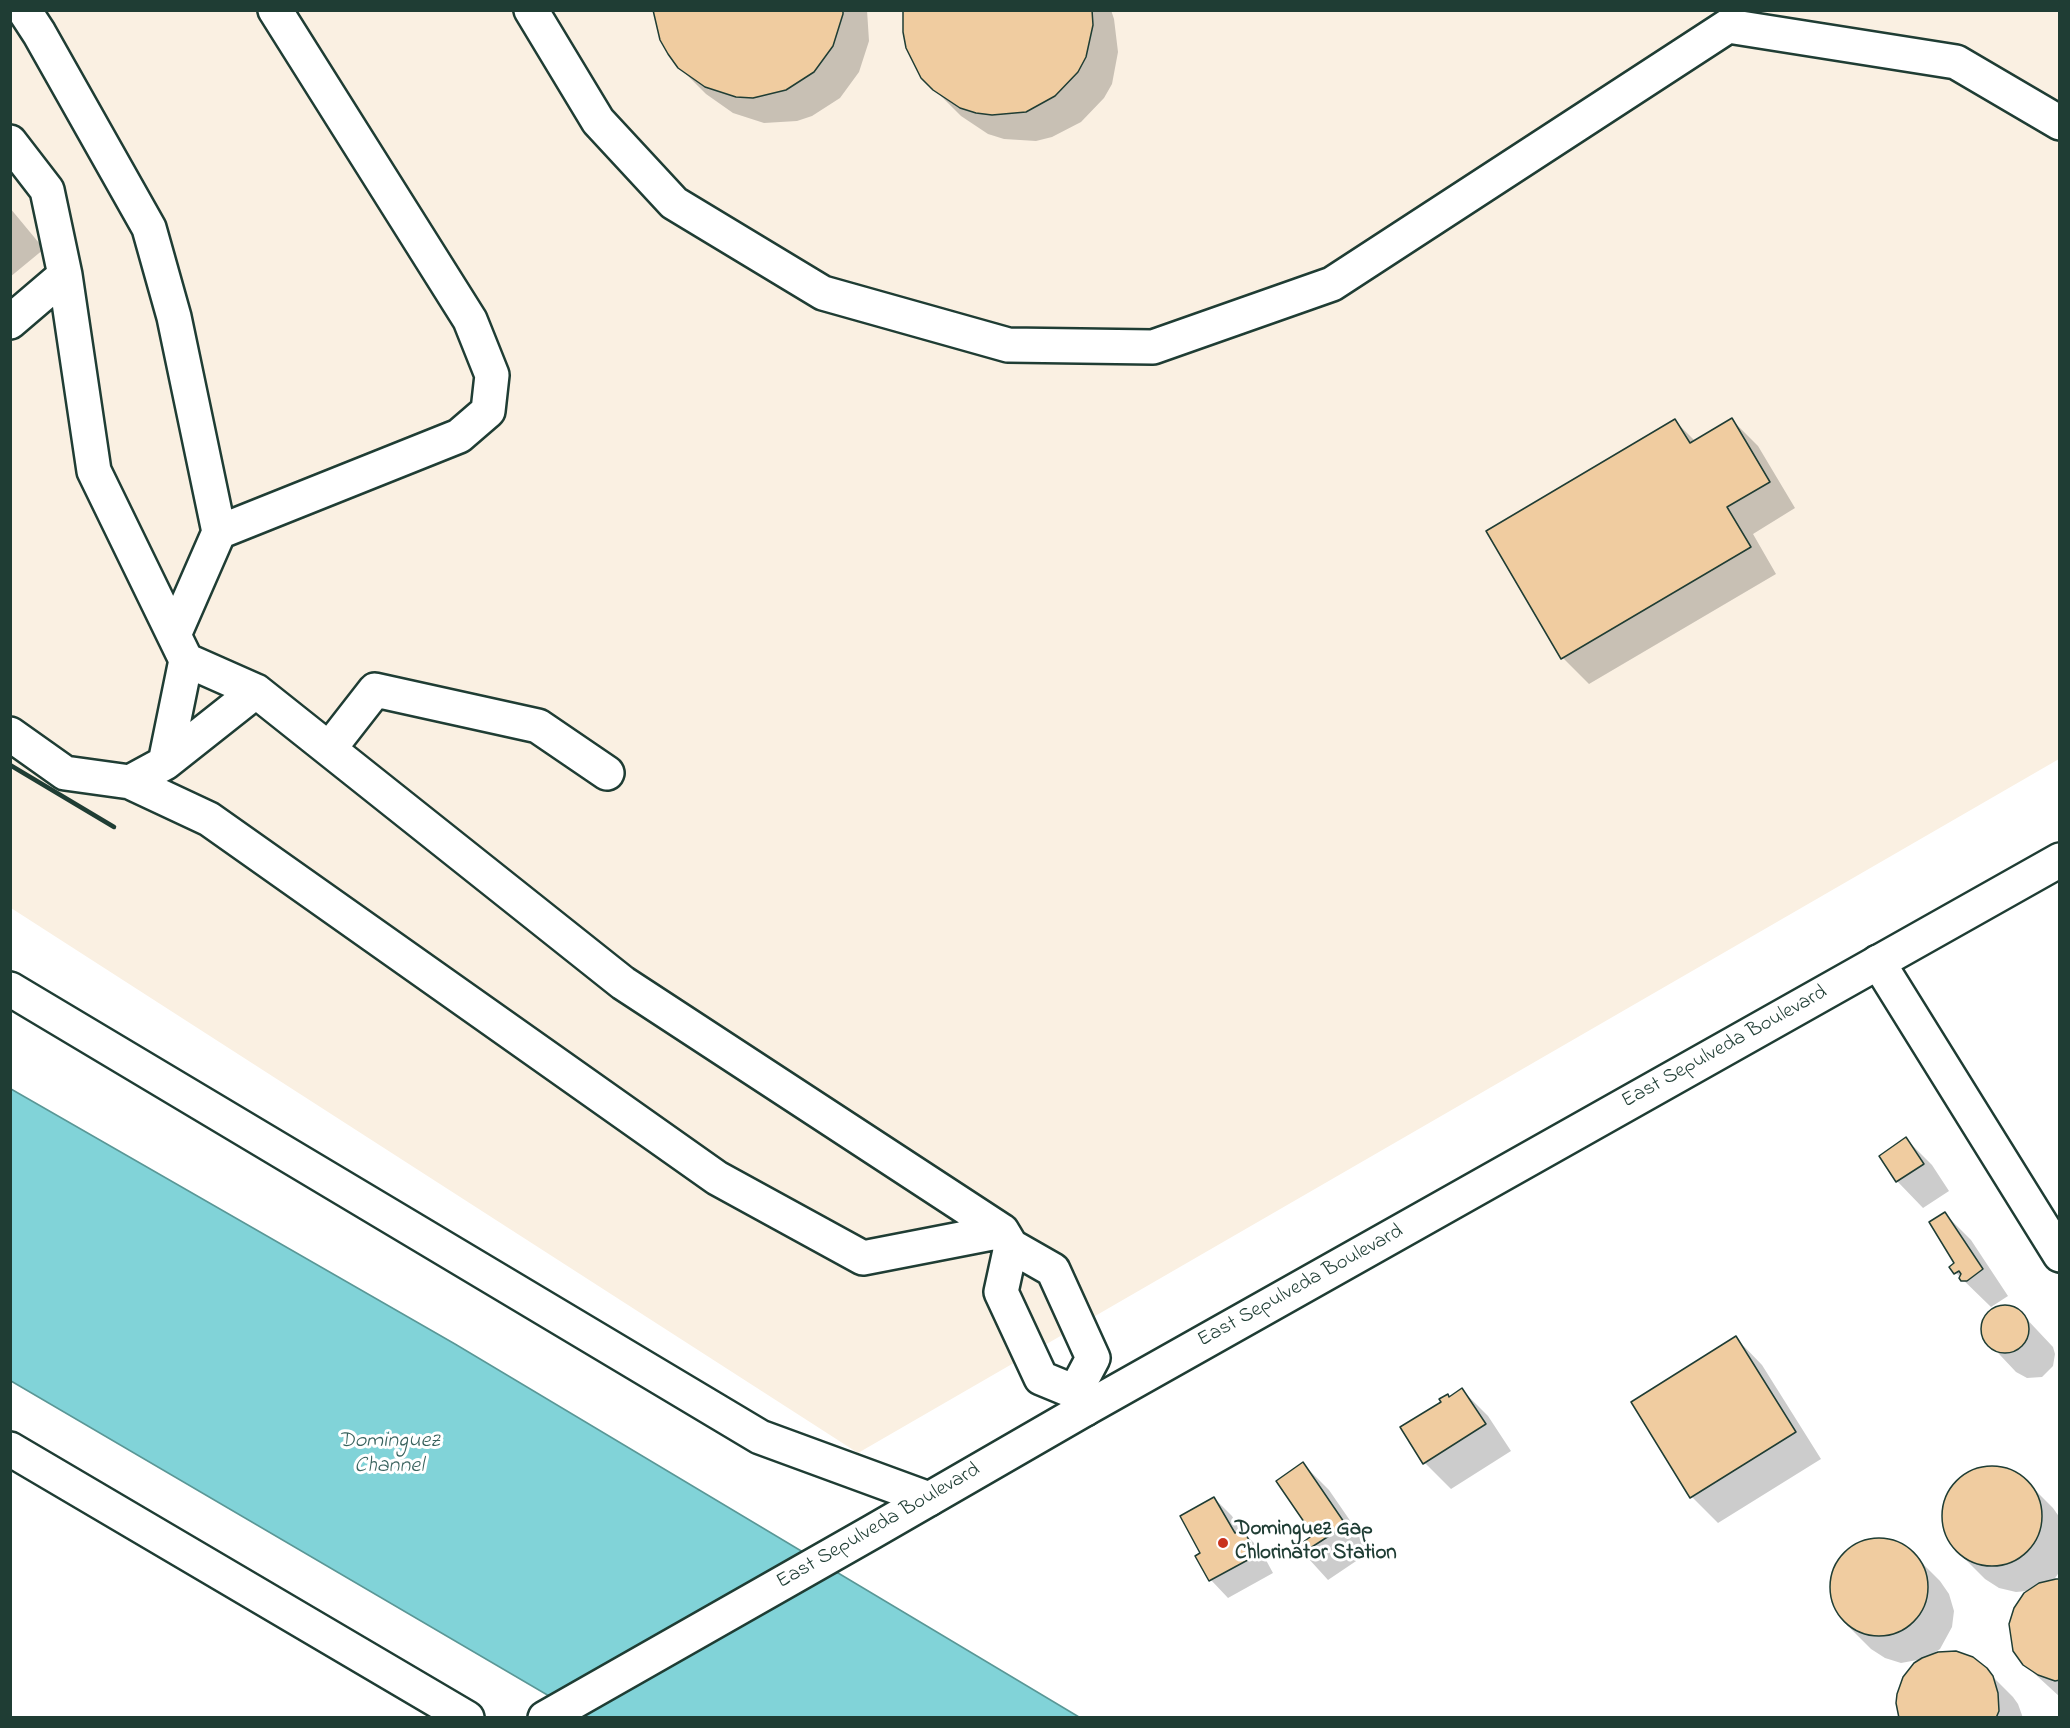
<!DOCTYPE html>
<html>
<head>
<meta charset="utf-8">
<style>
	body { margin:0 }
	#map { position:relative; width:2070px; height:1728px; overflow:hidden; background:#fff; font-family:"Indie Flower",sans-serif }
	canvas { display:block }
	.frame { position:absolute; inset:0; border:12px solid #1f3d34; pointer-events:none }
</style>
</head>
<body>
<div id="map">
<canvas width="2070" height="1728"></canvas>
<div class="frame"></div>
</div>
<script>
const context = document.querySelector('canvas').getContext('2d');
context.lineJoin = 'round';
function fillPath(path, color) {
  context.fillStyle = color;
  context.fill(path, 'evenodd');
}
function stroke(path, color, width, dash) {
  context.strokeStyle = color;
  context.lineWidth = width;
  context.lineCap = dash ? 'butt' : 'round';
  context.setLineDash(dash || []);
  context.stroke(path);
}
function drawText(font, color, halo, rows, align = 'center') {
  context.font = font + ' "Indie Flower",sans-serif';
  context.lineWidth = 6;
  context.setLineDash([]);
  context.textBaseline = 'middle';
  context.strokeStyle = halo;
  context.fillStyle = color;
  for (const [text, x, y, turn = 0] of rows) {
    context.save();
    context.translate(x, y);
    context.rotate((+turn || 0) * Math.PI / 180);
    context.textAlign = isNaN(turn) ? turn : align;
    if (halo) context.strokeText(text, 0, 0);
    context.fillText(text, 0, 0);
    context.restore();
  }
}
fillPath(new Path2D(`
	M10,11H2059V759L858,1453L11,908Z`), '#faf0e2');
const water = new Path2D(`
	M11,1089L455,1344L1079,1717H585L11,1381Z`);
fillPath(water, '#81d3d8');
stroke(water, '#5a9796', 1.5);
fillPath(new Path2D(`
	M656,10H867L869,41L859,72L840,98L812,116L797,121L764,123L733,113L706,94L679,67Z
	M905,10H1111L1114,19L1118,52L1112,84L1104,98L1081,122L1052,137L1036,141L1004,139L988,134L961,116L934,89Z
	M10,208L44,249L10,277Z
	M1732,420L1758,446L1795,508L1753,534L1776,574L1589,684L1563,658L1488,532L1675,421L1696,442Z
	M1906,1139L1932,1165L1949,1191L1923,1208L1897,1181L1881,1156Z
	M1945,1214L1971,1240L2008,1296L1991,1307L1956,1273L1951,1267L1956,1264Z
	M2007,1306L2021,1313L2053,1347L2055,1354L2053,1366L2042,1377L2027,1378L2016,1372L1984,1338L1983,1331L1985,1319L1992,1310Z
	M1736,1338L1762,1365L1821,1459L1718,1523L1692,1497Z
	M1462,1390L1488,1416L1511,1451L1451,1489L1425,1463L1443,1402Z
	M1303,1464L1329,1490L1371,1551L1328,1580L1298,1547L1315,1535Z
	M1995,1467L2012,1471L2026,1481L2053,1508L2060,1518V1571L2053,1581H2060V1697L2024,1664L2027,1591L2016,1592L1999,1588L1985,1579L1958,1552L1945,1530L1943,1513L1947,1496L1963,1476L1978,1469Z
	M1214,1498L1232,1516L1241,1532L1242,1531L1260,1549L1273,1573L1228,1598L1211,1580L1197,1556L1202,1554Z
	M1883,1539L1899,1544L1913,1554L1940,1581L1949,1594L1954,1611L1952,1627L1940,1649L1931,1655L1986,1670L2013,1697L2018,1704L2023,1718H1901L1923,1659L1901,1663L1885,1658L1871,1649L1844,1622L1835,1607L1831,1591L1832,1575L1839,1560L1859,1544Z`), '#0003');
const building = new Path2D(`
	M653,10H843V14L833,46L814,72L786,90L753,98L736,97L705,87L678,68L668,54L660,40Z
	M903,10H1092L1093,25L1086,57L1078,72L1055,96L1026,112L992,115L976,113L960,108L933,90L921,78L906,48L903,32Z
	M1732,418L1770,482L1727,507L1751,547L1561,659L1486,531L1675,419L1690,443Z
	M1906,1137L1924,1164L1896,1182L1879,1156Z
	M1945,1212L1983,1269L1967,1281H1961L1959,1278L1961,1274L1959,1271L1954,1274L1949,1267L1954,1263L1929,1222Z
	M1981 1329a24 24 0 1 1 48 0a24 24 0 1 1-48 0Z
	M1736,1336L1796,1432L1690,1498L1631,1402Z
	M1462,1388L1486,1424L1423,1464L1400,1427L1441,1402L1439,1399L1448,1394L1449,1397Z
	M1303,1462L1346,1525L1301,1554L1296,1547L1313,1535L1276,1481Z
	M1942 1516a50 50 0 1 1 100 0a50 50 0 1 1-100 0Z
	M1214,1497L1235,1533L1243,1529L1257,1555L1209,1581L1195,1556L1200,1553L1180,1516Z
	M1830 1587a49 49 0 1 1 98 0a49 49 0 1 1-98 0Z
	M2056,1579H2060V1680L2055,1681L2038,1675L2023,1665L2013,1651L2009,1624L2014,1608L2024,1593L2039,1583Z
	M1956,1651L1973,1657L1987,1668L1993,1676L1998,1693L1999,1711L1996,1718H1899L1896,1703L1897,1694L1903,1677L1914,1663L1922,1658L1938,1652Z`);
fillPath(building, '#f0cca0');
stroke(building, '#1f3d34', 1.5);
const minor = new Path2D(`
	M24,10L39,33L149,228L174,317L219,532L174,635
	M531,10L598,121L674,203L823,293L1008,345L1153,347L1332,284L1728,26L1956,62L2060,123
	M10,142L47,190L65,275
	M10,322L65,275L94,471L186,660L256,691L623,983L1002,1231L1011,1246L1053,1270L1093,1358L1075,1392
	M219,532L459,436L488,411L492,375L470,320L275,10
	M10,734L65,773L130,782L209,819L717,1178L863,1258L1002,1231
	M329,749L375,690L538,726L607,773
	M165,763L256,691
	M130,782L165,763L186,660
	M1878,962L2060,1255
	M10,989L760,1437L929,1499
	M1011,1246L1001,1292L1041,1378L1075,1392L1085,1409
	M10,1449L467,1718`);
const major = new Path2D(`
	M545,1718L872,1532L1085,1409L2060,860`);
stroke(minor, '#1f3d34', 38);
stroke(major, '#1f3d34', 38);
stroke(minor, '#fff', 33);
stroke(major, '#fff', 33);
stroke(new Path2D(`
	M10,765L114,827`), '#1f3d34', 4.5);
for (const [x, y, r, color] of [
	[1223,1543,6,"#c8321e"]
]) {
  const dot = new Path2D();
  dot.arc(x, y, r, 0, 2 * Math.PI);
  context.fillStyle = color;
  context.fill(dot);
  stroke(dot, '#fff', 2);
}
drawText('21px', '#1f3d34', '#fff', [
	["East Sepulveda Boulevard",1725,1048,-29],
	["East Sepulveda Boulevard",1301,1287,-29],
	["East Sepulveda Boulevard",879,1527,-30]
]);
drawText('bold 21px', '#1f3d34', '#fff', [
	["Dominguez Gap",1235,1531],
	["Chlorinator Station",1235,1555]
], 'left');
drawText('italic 22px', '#38625d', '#fff', [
	["Dominguez",389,1442],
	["Channel",389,1467]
]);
</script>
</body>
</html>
